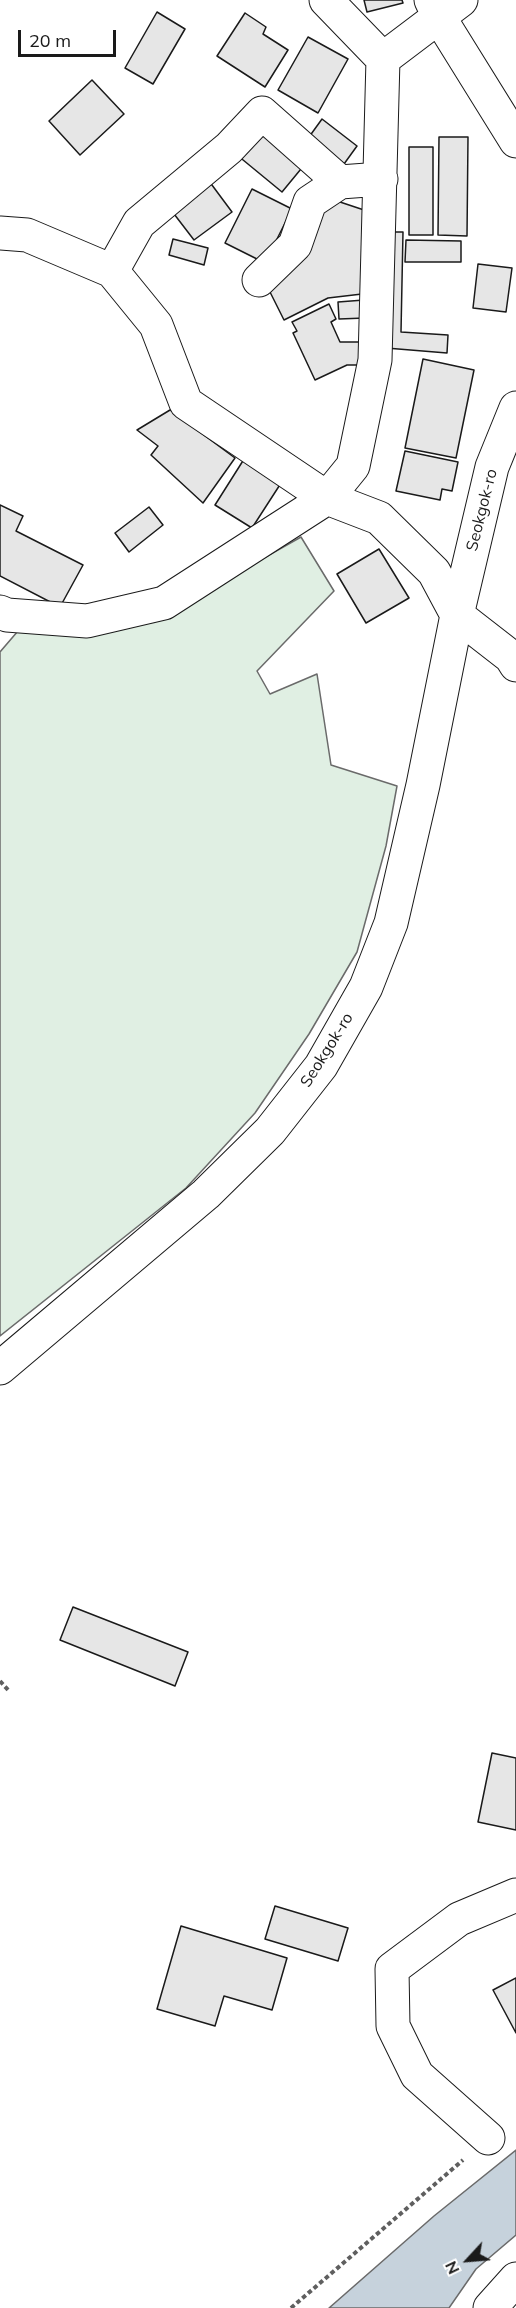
<!DOCTYPE html>
<html>
<head>
<meta charset="utf-8">
<style>
	body { margin:0 }
	#map { position:relative; width:516px; height:2308px; overflow:hidden; background:#fff; font-family:Mulish,sans-serif }
	canvas { display:block }
	.north { position:absolute; left:438px; top:2230px; width:60px; height:60px; -webkit-text-stroke:4px #fff; paint-order:stroke; rotate:244deg; font-size:16px; font-weight:700; line-height:24px; text-align:center; color:#1a1a1a }
	.north::after { content:''; display:block; margin:auto; width:21px; height:27px; background:#1a1a1a; clip-path:polygon(50% 0,100% 100%,50% 72%,0 100%) }
	.scale { position:absolute; left:18px; top:30px; width:98px; height:27px; box-sizing:border-box; border:3px solid #1a1a1a; border-top:0; padding-left:8px; font-size:18px; line-height:21px; white-space:nowrap; color:#1a1a1a; -webkit-text-stroke:4px #fff; paint-order:stroke }
</style>
</head>
<body>
<div id="map">
<canvas width="516" height="2308"></canvas>
<div class="north">N</div>
<div class="scale">20 m</div>
</div>
<script>
const context = document.querySelector('canvas').getContext('2d');
context.lineJoin = 'round';
function fillPath(path, color) {
  context.fillStyle = color;
  context.fill(path, 'evenodd');
}
function stroke(path, color, width, dash) {
  context.strokeStyle = color;
  context.lineWidth = width;
  context.lineCap = dash ? 'butt' : 'round';
  context.setLineDash(dash || []);
  context.stroke(path);
}
function drawText(font, color, halo, rows, align = 'center') {
  context.font = font + ' Mulish,sans-serif';
  context.lineWidth = 4.5;
  context.setLineDash([]);
  context.textBaseline = 'middle';
  context.strokeStyle = halo;
  context.fillStyle = color;
  for (const [text, x, y, turn = 0] of rows) {
    context.save();
    context.translate(x, y);
    context.rotate((+turn || 0) * Math.PI / 180);
    context.textAlign = isNaN(turn) ? turn : align;
    if (halo) context.strokeText(text, 0, 0);
    context.fillText(text, 0, 0);
    context.restore();
  }
}
const green = new Path2D(`
	M301,537L334,591L257,671L270,694L317,674L331,765L397,786L386,846L357,952L309,1034L255,1113L186,1188L0,1336V652L24,624L168,612Z`);
fillPath(green, '#e0efe3');
stroke(green, '#6a6a6a', 1.5);
const water = new Path2D(`
	M516,2150V2235L476,2269L449,2308H329L434,2216Z`);
fillPath(water, '#c6d2dc');
stroke(water, '#6a6a6a', 1.5);
const building = new Path2D(`
	M364,0H402L403,3L367,12Z
	M157,12L185,29L153,84L125,68Z
	M245,13L266,27L263,34L288,50L265,87L217,56Z
	M308,37L348,59L318,113L278,90Z
	M92,80L124,114L80,155L49,121Z
	M322,119L357,146L344,164L309,137Z
	M273,127L310,158L282,192L237,155Z
	M439,137H468L467,236L438,235Z
	M409,147H433V235H409Z
	M209,181L232,212L194,240L171,210Z
	M252,189L292,209L265,263L225,243Z
	M331,199L367,211L362,294L328,298L284,320L266,284Z
	M394,232H403L401,332L448,335L447,353L386,348Z
	M173,239L208,248L204,265L169,255Z
	M406,240L461,241V262H405Z
	M478,264L512,268L506,312L473,308Z
	M364,300L365,318L339,319L338,302Z
	M329,304L336,319L331,322L340,342H360V365H347L315,380L293,333L297,331L292,322Z
	M423,359L474,370L456,458L405,448Z
	M170,410L235,458L203,503L151,455L158,446L137,430Z
	M405,451L458,462L452,491L442,489L440,500L396,491Z
	M246,456L283,480L252,528L215,505Z
	M0,505L23,516L16,531L83,565L60,607L0,576Z
	M149,507L163,525L129,552L115,533Z
	M379,549L409,598L366,623L337,574Z
	M73,1607L188,1652L175,1686L60,1640Z
	M492,1753L516,1758V1830L478,1822Z
	M275,1906L348,1928L338,1961L265,1939Z
	M181,1926L287,1958L272,2010L224,1996L215,2026L157,2009Z
	M516,1978V2033L493,1990Z`);
fillPath(building, '#e6e6e6');
stroke(building, '#1a1a1a', 1.5);
const minor = new Path2D(`
	M326,0L383,59
	M431,0L439,17L516,141
	M0,233L27,235L112,271L156,325L186,403L327,498L379,518L434,572L457,615L511,657L516,665
	M112,271L139,223L229,148L262,113L340,182L381,179
	M259,280L295,245L310,202L340,182
	M0,612L7,615L87,621L164,603L327,498L353,466L375,360L383,59L461,0
	M0,1368L206,1194L270,1131L321,1066L366,987L391,923L423,785L457,615L492,467L516,408
	M488,2138L417,2075L393,2026L392,1969L459,1919L516,1895
	M490,2308L516,2279`);
stroke(minor, '#1a1a1a', 35);
stroke(new Path2D(`
	M0,1681L9,1691
	M291,2308L463,2160`), '#5f5f5f', 4, [4.5, 3]);
stroke(minor, '#fff', 33);
drawText('16px', '#1a1a1a', '#fff', [
	["Seokgok-ro",482,510,-76],
	["Seokgok-ro",327,1050,-58]
]);
</script>
</body>
</html>
